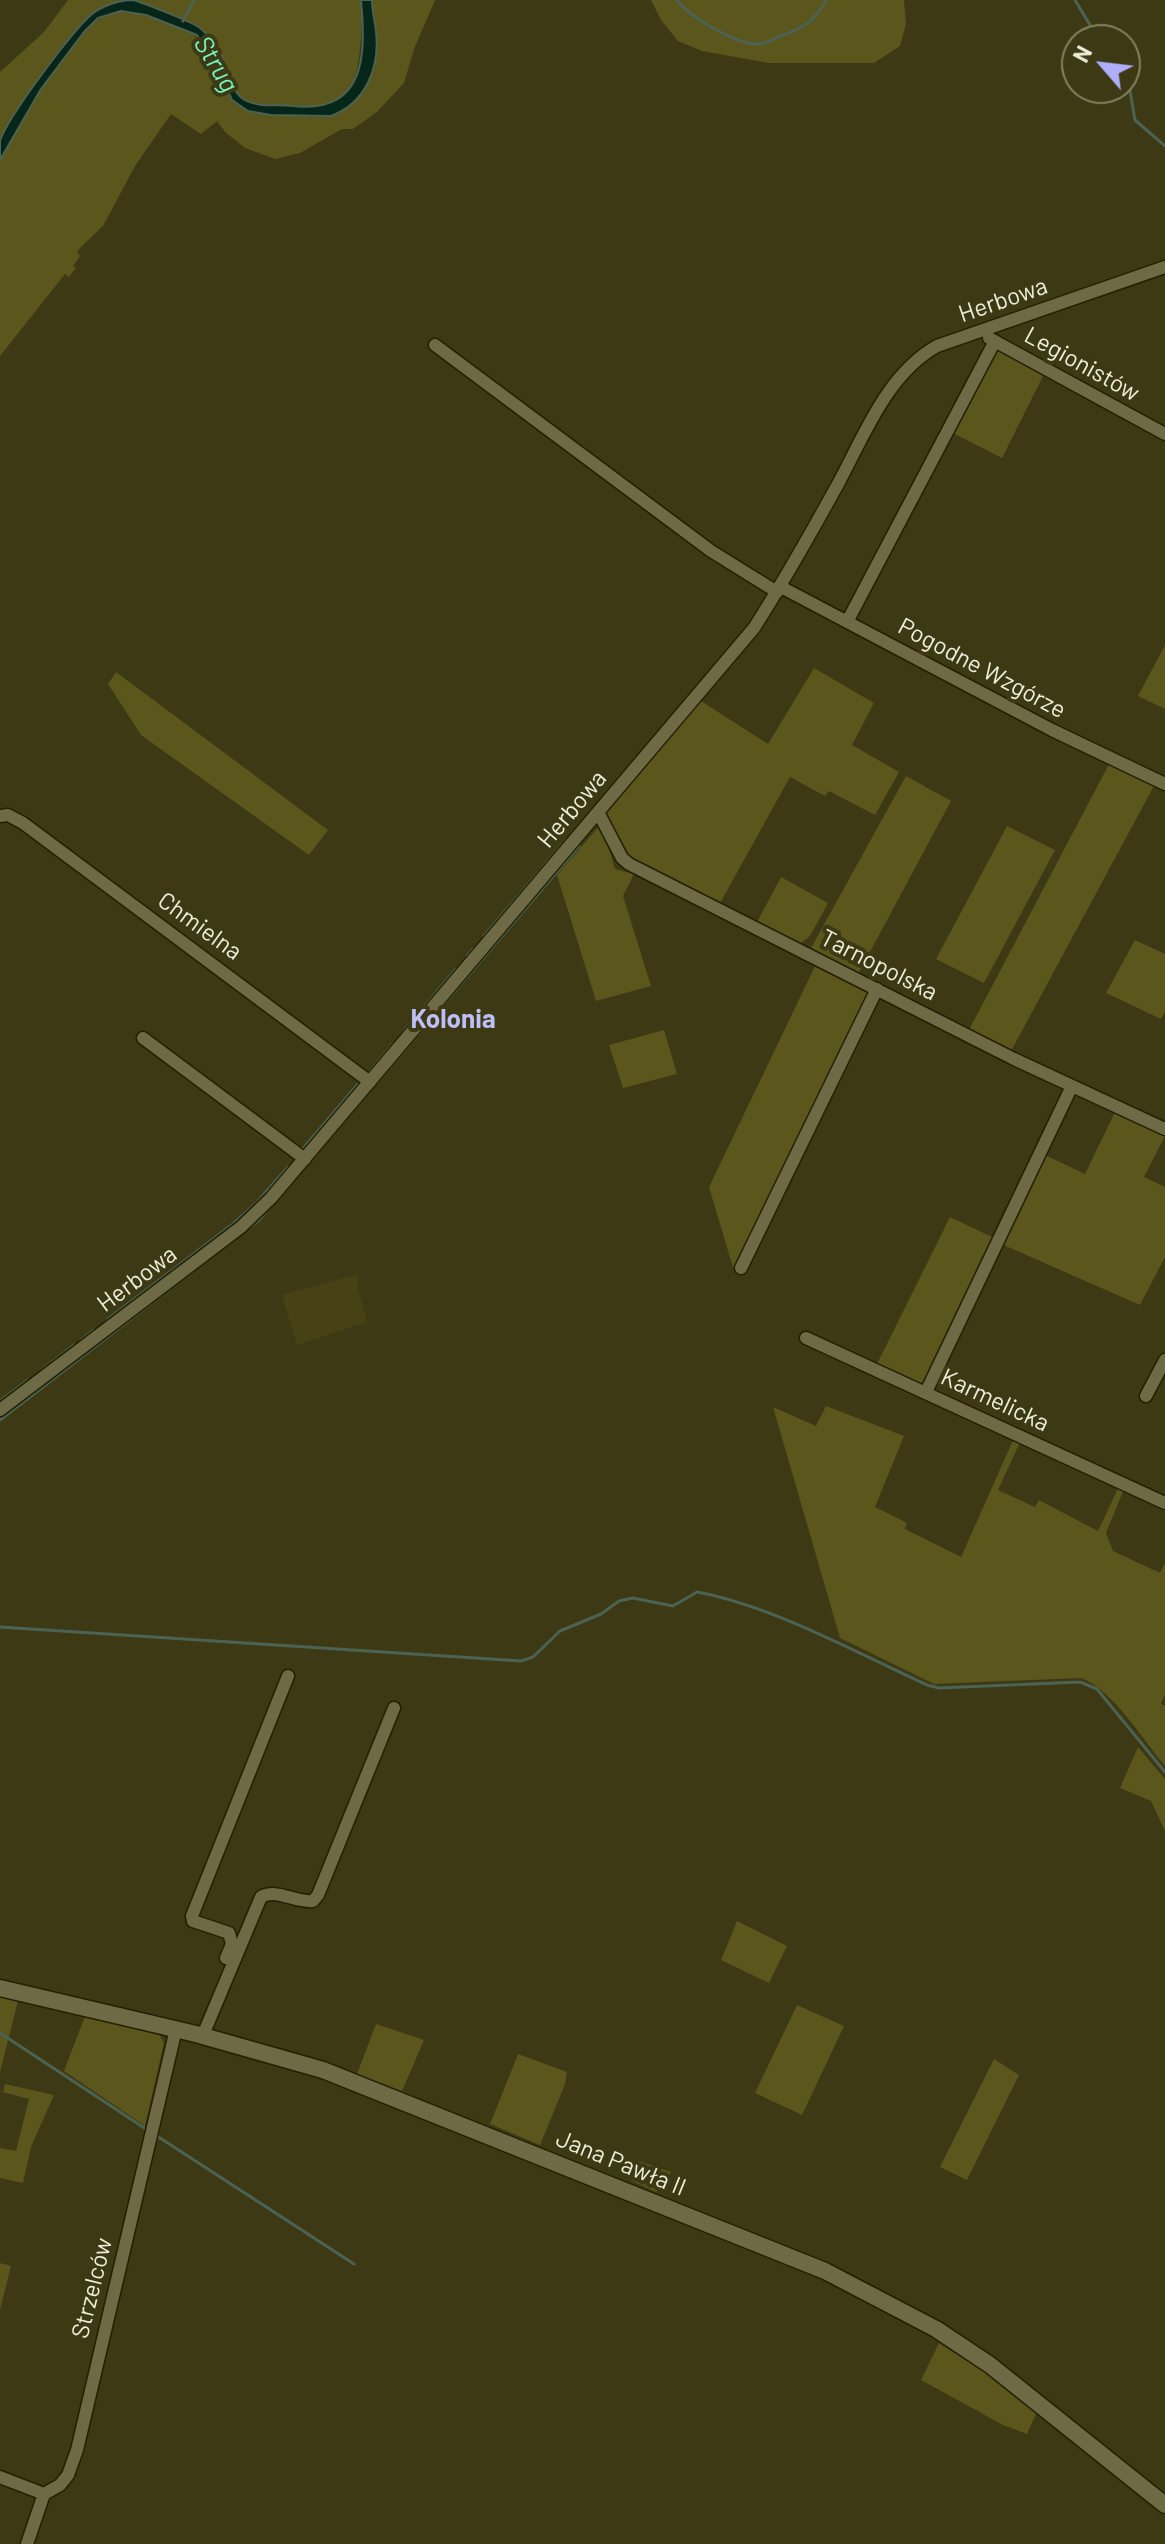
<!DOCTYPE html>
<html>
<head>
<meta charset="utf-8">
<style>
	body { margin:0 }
	#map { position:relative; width:1165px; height:2544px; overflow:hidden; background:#3c3914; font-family:Barlow,sans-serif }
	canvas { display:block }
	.north { position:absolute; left:1061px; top:24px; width:80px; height:80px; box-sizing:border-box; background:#3c3914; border:2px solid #838162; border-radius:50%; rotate:298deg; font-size:22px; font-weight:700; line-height:32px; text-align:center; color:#eeedd8 }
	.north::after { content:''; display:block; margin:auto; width:28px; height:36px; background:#afaefa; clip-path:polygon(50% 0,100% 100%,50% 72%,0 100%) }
</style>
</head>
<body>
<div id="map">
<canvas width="1165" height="2544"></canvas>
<div class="north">N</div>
</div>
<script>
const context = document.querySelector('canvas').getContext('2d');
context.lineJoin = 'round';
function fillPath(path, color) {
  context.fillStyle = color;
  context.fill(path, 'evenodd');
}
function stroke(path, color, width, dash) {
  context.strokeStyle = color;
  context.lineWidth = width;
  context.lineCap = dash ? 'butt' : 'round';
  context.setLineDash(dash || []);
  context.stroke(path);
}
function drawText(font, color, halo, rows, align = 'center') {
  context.font = font + ' Barlow,sans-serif';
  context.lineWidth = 8;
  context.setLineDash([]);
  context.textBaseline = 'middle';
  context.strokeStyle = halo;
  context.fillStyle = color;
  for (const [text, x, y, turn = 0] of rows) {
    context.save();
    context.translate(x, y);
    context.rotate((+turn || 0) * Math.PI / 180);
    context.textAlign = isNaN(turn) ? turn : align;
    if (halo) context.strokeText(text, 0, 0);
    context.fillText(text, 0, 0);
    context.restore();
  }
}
fillPath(new Path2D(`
	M358,1274V1288L367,1322L297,1345L282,1295Z`), '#464215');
fillPath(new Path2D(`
	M68,0H361C363,16 362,32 360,48C356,100 339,109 290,106C275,105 255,108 242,99C227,87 222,45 199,27C191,21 180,20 171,16C155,10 137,0 119,2C74,12 22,102 0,142V72L44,32Z
	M372,0H435L414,49L404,83L377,112L353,129H342L300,153L275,159L245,148L225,132L217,121L201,134L171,114L135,166L103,226L77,251L80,256L73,266L76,268L69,277L65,274L0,356V160L41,89L90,25L109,13L128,10L191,31L211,54L232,100L271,115L325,117C356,88 382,79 376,31C375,20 372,11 372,0Z
	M651,0H904L906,24L900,46L874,63H769L702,51L678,41L661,20Z
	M996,345L1045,372L1002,458L951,432Z
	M1165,645V709L1138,696Z
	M814,668L874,703L852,745L899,772L875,815L829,791L825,796L790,777L719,905L645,868L629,855L606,814L701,701L768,744Z
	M116,672L328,830L309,855L141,735L108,684Z
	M1115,764L1155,784L1010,1053L972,1035L970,1028L1108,766Z
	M906,776L951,801L857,976L812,953L811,948Z
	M601,824L615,869L634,874L623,896L651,986L596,1001L557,875Z
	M1007,826L1055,850L984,983L936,959Z
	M781,877L828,903L810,936L801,943L756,924Z
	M1135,940L1165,954V1012L1161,1019L1106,993Z
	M817,962L866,987L868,994L734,1271L709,1187Z
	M664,1030L677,1074L623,1088L609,1045Z
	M1116,1110L1165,1131V1136L1144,1177L1165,1187V1257L1140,1305L999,1243L1043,1154L1085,1174Z
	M950,1217L994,1238L925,1382L914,1386L875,1368Z
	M826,1406L904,1436L875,1507L907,1523L905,1529L961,1557L1014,1438L1021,1440L998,1490L1035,1507L1039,1500L1098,1531L1119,1486L1124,1489L1106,1533L1113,1551L1160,1573L1165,1563V1694L1161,1704L1165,1706V1766C1144,1741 1112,1689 1081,1678L934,1684L840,1638L773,1407L816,1426Z
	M1138,1747L1165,1779V1831L1151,1801L1120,1788Z
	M737,1921L787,1946L769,1983L721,1960Z
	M0,1996L18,2001L0,2072Z
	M797,2005L844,2026L802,2115L755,2093Z
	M85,2016L159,2034L164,2043L145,2126L64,2071Z
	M376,2024L424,2040L402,2091L357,2074Z
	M518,2054L567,2072L565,2084L540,2145L490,2124Z
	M994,2059L1019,2075L967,2180L940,2167Z
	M5,2084L54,2095L31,2147L23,2183L0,2178V2148L16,2151L29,2099L3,2092Z
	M639,2161L671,2172L664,2187L656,2192L632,2181Z
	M0,2263L11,2266L0,2310Z
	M939,2343L987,2373L1037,2412L1027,2434L1003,2425L921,2380Z`), '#5b561c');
const water = new Path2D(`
	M133,0C141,2 195,23 200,28C207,34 215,44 220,52C227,66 230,92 245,100C259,108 278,104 293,106C366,114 366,55 361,0H372C372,11 375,21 376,32C380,67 366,103 331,116L271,115L248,111L232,100L211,54L197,35L146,15L121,11L98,18L84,32L41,89L0,160C0,155 0,147 0,141C7,118 72,31 92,14C102,6 119,0 133,0Z`);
fillPath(water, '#07261a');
stroke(water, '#4c6253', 2);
stroke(new Path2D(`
	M677,0C690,17 738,46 760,44C765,44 773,39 778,37C801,29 815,22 826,0
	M1075,0L1099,40
	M183,21L194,0
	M1125,83L1130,91L1135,120L1165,146
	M484,936L567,839
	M467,956L473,949
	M404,1031L456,969
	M370,1071L393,1044
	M301,1151L358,1084
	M108,1319L233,1224L257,1202L288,1167
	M81,1340L94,1330
	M42,1370L74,1345
	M0,1401L28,1380
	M0,1420L259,1220L579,846
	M0,1627L521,1661L533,1657L560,1631L601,1614L619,1601L633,1598L673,1606L697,1592C773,1606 857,1653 927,1685L939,1688L1080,1682L1097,1689L1165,1772
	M0,2033L149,2131
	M157,2136L354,2264`), '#4c6253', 3);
const minor = new Path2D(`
	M989,338L1165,434
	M435,345L711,551L777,592
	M781,587L1052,730L1165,784
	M847,622L995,341
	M598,812L622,858L629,864L1014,1059L1165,1129
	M0,816L8,815L23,823L370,1082
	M143,1038L305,1159
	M741,1268L877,989
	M806,1338L1165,1503
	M926,1392L1072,1086
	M1146,1396L1165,1360
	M0,1410L241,1227L271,1198L754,628C784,581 811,533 838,484C864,436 887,374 937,346L1165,267
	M226,1958L232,1944L229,1933L193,1921L192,1916L288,1676
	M203,2035L261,1897C277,1888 295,1903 313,1901L318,1895L394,1708
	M0,2477L44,2494
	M27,2544L44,2494L60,2485L68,2475L77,2450L176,2029`);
const tertiary = new Path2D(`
	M0,1988L196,2034L323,2070L825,2271L936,2329L990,2365L1165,2505`);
stroke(minor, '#232000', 15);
stroke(tertiary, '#232000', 19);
stroke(minor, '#6d6a45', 12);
stroke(tertiary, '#6d6a45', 16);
drawText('24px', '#eeedd8', '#3c3914', [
	["Herbowa",1003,300,-19],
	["Legionistów",1082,364,29],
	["Pogodne Wzgórze",982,668,28],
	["Herbowa",572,809,-50],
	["Chmielna",200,926,36],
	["Tarnopolska",879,965,27],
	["Herbowa",137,1279,-37],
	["Karmelicka",995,1400,25],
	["Jana Pawła II",621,2163,22],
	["Strzelców",92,2288,-76]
]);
drawText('italic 26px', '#74f5c0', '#3c3914', [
	["Strug",216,64,59]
]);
drawText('bold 26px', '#bebff8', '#3c3914', [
	["Kolonia",453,1019]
]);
</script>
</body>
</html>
